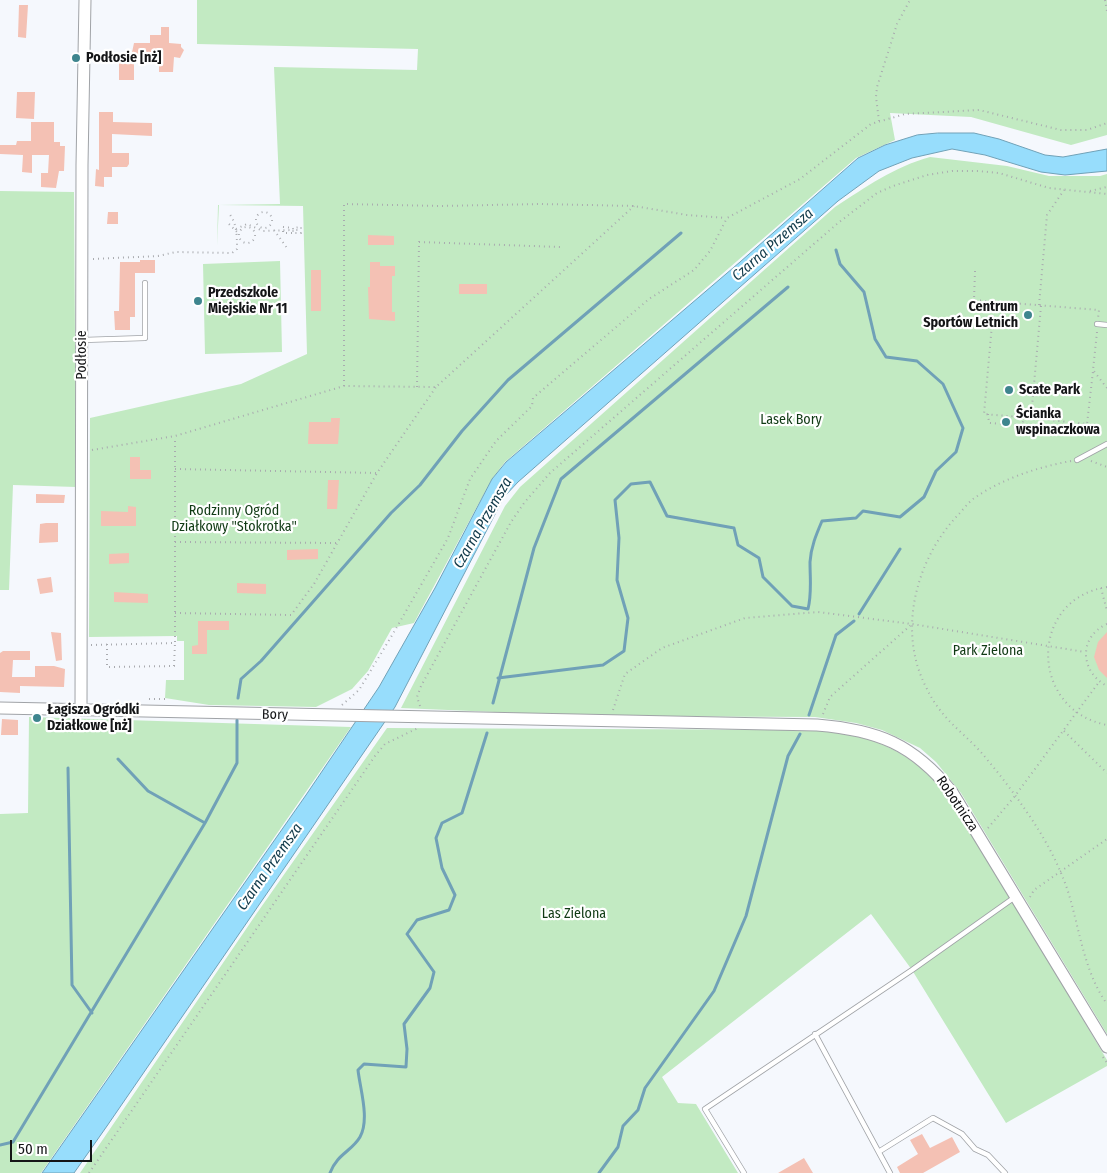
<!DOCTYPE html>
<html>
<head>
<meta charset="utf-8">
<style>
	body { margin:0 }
	#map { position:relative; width:1107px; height:1173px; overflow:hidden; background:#f5f8fd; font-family:"Fira Sans Condensed",sans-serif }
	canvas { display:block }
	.scale { position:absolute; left:10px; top:1140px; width:82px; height:22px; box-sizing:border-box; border:2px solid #141517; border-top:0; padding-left:6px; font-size:15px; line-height:18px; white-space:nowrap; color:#141517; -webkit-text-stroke:4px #fff; paint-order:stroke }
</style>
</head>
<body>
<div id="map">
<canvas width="1107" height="1173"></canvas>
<div class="scale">50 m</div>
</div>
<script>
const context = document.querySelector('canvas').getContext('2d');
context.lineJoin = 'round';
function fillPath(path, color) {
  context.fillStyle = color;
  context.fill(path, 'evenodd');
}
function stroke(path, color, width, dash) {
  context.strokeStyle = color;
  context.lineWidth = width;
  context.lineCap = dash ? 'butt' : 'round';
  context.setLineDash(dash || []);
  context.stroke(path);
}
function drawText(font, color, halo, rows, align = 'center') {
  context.font = font + ' "Fira Sans Condensed",sans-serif';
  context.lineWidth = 4.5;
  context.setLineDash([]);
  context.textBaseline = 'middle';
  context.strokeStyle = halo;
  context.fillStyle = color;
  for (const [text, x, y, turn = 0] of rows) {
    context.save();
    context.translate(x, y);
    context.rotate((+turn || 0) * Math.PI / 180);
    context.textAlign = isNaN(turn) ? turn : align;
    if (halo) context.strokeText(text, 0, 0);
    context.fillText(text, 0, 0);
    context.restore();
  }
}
fillPath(new Path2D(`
	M197,0H1107V135L1071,145L971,117L890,113L895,140L856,158L505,462L492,479L414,623L392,628L368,671L352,689L316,707L209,705L165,698L166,680H184V641H177V636L89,637L90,418L241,384L307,354L303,206L219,205L217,246L218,205L280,204L274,67L417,70L418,49L197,44Z
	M930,157L1007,166L1049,176H1100L1107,174V1034L961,793L936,762L920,748L882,730L856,723L815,717L589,716L401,708L505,506L520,487L835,207C866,187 894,167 930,157Z
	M0,191L74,192L76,487L13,485L9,590H0Z
	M280,261L282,352L205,354L203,264Z
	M29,717L351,727L41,1173H0V814L28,813Z
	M387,728L814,730C880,737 907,749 952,799L1107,1060V1066L1006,1123L912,970L871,914L662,1077L678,1103L696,1104L738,1173H80L257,913Z`), '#c2eac2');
const water = new Path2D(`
	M938,133H974L999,139L1045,155L1063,157L1107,149V171L1065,175L1041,172L985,155L952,149L912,158L879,171L838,201L518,482L504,497L395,707L107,1126L74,1173H42L306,795L379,687L435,588L492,479L506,462L740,262L858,158L885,145L917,135Z`);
fillPath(water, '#97ddfc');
stroke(water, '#70a1b7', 1);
stroke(new Path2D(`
	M859,614L900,549
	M498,678L603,665L624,651L628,618L617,580L619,538L615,500L631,484L650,482L667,516L734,528L738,545L759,558L763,577L792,606L808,609C812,593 810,579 810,562C811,547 816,535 822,521L856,518L863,511L900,517L924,497L936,471L956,452L963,428L943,384L917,361L886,357L875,339L864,292L840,264L836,250
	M238,698L241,679L261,661L391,513L420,485L462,431L508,380L681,233
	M493,703L534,548L561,479L788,287
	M809,715L836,635L854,621
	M118,759L148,791L205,823
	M68,768L72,985L92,1013
	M0,1145L13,1142L205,823L237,763V720
	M330,1173C337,1154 352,1151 360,1137C370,1119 360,1089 358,1070L364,1064L406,1067L407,1049L404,1024L430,988L434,972L407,934L417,920L449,910L455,895L442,868L436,838L442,823L462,813L487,733
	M599,1173L618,1147L623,1126L638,1110L645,1088L714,991L746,916L788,756L800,734`), '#70a1b7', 3);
fillPath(new Path2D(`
	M19,5H28L26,38L18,37Z
	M161,27H169V43L181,44V47L184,50L180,58L174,57L173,72H159V57H131L134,43H150V35H161Z
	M119,63H134V80H119Z
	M17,92H35L34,119L16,118Z
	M99,112H113V122L152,123V136L112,134V153H129V164L127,167H112V177H104V187L95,186L96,169L99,170Z
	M31,122H54V142H60V146H65L64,171H59L56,188L41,187V173H48L49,155H32V173L22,172L23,155L0,154V145H16L17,141H31Z
	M108,212H118V224H107Z
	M368,235L394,236V245H368Z
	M140,260H155V273H135V317H130V330H115L114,311H119L120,262H140Z
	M370,262H380V266H395V276H392V312H395V321L369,319L368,287H370Z
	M311,270H321V311H311Z
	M459,284H487V294H459Z
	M331,418H340L338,444H308L309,422H331Z
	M130,457H140V470H151V479H130Z
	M328,480H339L337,509H327Z
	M36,494L65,495L64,503H36Z
	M128,506L136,507V526H101V511L128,512Z
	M46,523H58V542L39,543L40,524Z
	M318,549V559L287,560V550Z
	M129,553V563L109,564V554Z
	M51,577L53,592L40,594L37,579Z
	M237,583L266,584V594L237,593Z
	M114,592L148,594V603L114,602Z
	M198,621H229V630H207V654H192V646L198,645Z
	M51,632L61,633L62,660L56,661Z
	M1107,632V678L1099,670L1094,657L1098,642Z
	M3,651H30V660H13L12,677H35V666H54L65,669L64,687L20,686V693L0,692V653Z
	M2,719L18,720V735H1Z
	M922,1134L930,1148L952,1137L960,1152L923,1173H900L897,1167L918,1154L910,1140Z
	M804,1158L813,1173H778Z`), '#f4c1b4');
const service = new Path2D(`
	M1097,324L1107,325
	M83,340L145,338V283
	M1077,460L1107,444
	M815,1034L890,1173
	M880,1151L933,1118L962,1134L975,1149L988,1155L1005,1173
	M744,1173L705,1109L912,970L1015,897`);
const tertiary = new Path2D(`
	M0,708L817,725C878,730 913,744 952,792L1107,1047
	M81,710L82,165L85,0`);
stroke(service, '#a0a3a7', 6);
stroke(tertiary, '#a0a3a7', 13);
stroke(new Path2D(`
	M1105,0L1107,11
	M879,121L876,97L877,87L897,24L910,0
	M1090,191L1107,187
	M256 220a8 8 0 1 1 16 0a8 8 0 1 1-16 0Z
	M229,224L237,232
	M239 235a8 8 0 1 1 16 0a8 8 0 1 1-16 0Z
	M236,229L247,224L263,231L293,230V233H301V227L293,228V230H301
	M274,230L287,248
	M292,233H283V227L293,228
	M93,259L158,256L176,252L232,253L237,249C237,235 237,223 228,212
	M975,271L974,300L1099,310L1098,318
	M994,302L984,414L1031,418
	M1039,305L1047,215L1064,190
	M1041,306L1031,418L1087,424L1093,371
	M1097,332L1093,370L1107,388
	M344,386V204L440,206L541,204L634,206L687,215L726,218
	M417,387L419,242L560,247
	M988,414L989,423L1022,425L1024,419
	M92,450L175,436L344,386L436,387L634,206
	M1071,461C1038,467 1001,479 973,499C967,504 962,511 957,516C916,560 897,631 926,687C940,717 958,728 979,750C1000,774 1021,802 1038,829C1051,850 1063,874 1070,898C1080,933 1085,973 1107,1004
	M1091,461L1107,467
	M175,469L377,473
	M175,542L337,543
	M1107,587C1028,599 1029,710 1107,725
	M1101,588L1107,611
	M175,613L291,615L314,584L377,473L436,387
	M1107,624C1078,637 1080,672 1107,686
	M107,644V667L174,666L175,643
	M91,645L175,643V437
	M149,699H168
	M342,705L359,690L394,632L448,538L470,479L496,441L532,406L533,398L649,299L694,270L710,251L727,218L800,179L871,124L905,114L979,110L1061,130H1087L1107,123
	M420,706L417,697L421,686L511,522L524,503L550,473L838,223L877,193L893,186L927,175L952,171H978L999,173L1049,188L1107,194
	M613,710L625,674L662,648L745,618L818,612L912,624L1085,652
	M823,714L830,697L912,624
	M1064,731L1107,773
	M988,828L1015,796L1099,682
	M1030,897L1034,890L1107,839
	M1103,1057L1107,1063
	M89,1173L375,756L385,744L418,728`), '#a9abaf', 2, [1, 4]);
stroke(service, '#fff', 4.5);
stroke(tertiary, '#fff', 11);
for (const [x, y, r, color] of [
	[76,58,5,"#3e858e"],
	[198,301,5,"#3e858e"],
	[1028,315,5,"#3e858e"],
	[1009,390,5,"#3e858e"],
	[1006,422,5,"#3e858e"],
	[37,718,5,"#3e858e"]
]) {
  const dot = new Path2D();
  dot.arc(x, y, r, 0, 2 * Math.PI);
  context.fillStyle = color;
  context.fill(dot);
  stroke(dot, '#fff', 2);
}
drawText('bold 14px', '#141517', '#fff', [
	["Podłosie [nż]",86,58],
	["Przedszkole",208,293],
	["Miejskie Nr 11",208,309],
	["Centrum",1018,307,"right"],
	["Sportów Letnich",1018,323,"right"],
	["Scate Park",1019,390],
	["Ścianka",1016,414],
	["wspinaczkowa",1016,430],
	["Łagisza Ogródki",47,710],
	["Działkowe [nż]",47,726]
], 'left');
drawText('14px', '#141517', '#fff', [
	["Podłosie",82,355,-90],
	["Bory",275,715,1],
	["Robotnicza",957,804,56]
]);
drawText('14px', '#103a14', '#fff', [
	["Lasek Bory",791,420],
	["Rodzinny Ogród",234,511],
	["Działkowy \"Stokrotka\"",234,527],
	["Park Zielona",988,651],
	["Las Zielona",574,914]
]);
drawText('italic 15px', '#123b4b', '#fff', [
	["Czarna Przemsza",773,245,-41],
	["Czarna Przemsza",483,523,-60],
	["Czarna Przemsza",270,867,-55]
]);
</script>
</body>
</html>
